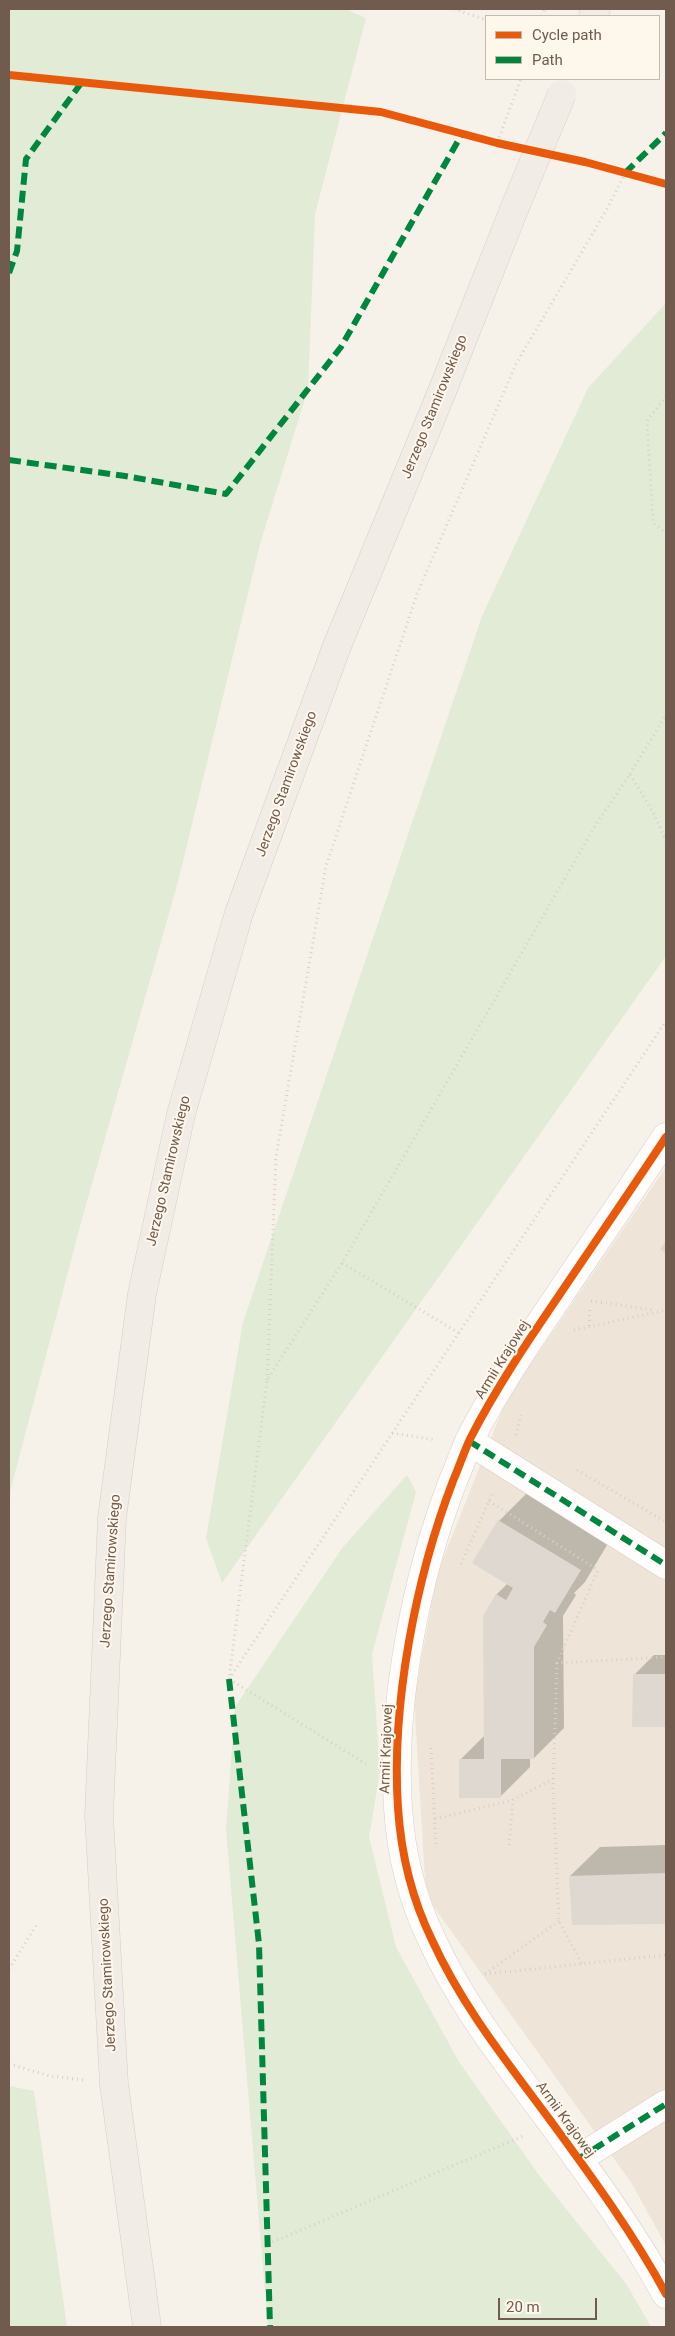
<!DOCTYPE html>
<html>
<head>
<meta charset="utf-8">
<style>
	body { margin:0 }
	#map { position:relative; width:675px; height:2336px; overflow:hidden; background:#f6f2ea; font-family:Roboto,sans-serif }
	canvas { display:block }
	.frame { position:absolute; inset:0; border:10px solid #715b4e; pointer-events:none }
	.legend { position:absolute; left:485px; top:15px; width:175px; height:65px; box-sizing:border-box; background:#fdf7ec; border:1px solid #c5b9ad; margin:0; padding:6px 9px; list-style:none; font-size:15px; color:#715b4e }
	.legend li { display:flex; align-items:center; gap:10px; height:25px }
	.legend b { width:25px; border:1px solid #c5b9ad }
	.scale { position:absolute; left:498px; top:2298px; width:99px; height:22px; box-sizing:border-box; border:2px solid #715b4e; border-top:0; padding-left:6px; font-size:15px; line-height:18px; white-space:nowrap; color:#715b4e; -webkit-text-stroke:4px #fdf7ec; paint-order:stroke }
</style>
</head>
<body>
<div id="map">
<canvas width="675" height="2336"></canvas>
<div class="frame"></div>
<ul class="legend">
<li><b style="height:6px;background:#e8590c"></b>Cycle path</li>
<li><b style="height:6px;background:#00873e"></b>Path</li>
</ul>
<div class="scale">20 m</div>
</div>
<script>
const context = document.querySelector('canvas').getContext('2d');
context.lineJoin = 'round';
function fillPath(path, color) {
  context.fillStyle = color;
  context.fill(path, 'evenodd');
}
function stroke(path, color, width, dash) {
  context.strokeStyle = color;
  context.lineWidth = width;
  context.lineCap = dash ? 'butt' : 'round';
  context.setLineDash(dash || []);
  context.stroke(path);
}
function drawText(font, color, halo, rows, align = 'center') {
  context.font = font + ' Roboto,sans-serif';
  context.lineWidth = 4;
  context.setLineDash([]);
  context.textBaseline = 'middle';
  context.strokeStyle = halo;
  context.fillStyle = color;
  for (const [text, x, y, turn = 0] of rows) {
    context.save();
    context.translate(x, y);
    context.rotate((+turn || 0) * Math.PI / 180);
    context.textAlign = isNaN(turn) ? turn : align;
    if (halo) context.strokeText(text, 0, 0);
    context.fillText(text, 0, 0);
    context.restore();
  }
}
fillPath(new Path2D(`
	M666,1167V2246L632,2184L426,1896L414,1699L437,1574L507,1398Z`), '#eee5d8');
fillPath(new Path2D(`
	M9,9H345L366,18L315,214L308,389L260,544L178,882L82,1219L11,1488L9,1512Z
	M666,303V956L222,1583L206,1538L243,1322L482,616L588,388Z
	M407,1475L416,1492L372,1654L380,1772L369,1837L396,1947L459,2062L539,2175L627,2285L651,2327H268L226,1830L235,1707L343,1547Z
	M9,2086L34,2091L67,2327H9Z`), '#e2ebd6');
fillPath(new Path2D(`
	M529,1491L610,1540L585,1582L574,1593L576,1595L563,1616L564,1728L534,1758H530V1767L500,1797L460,1760L485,1735L484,1616L497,1594L508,1583L474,1562L499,1521Z
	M654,1655H666V1726H633L634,1675Z
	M666,1845V1922L573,1924L570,1876L600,1847Z`), '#0003');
fillPath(new Path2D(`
	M666,1241V1254L660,1249Z
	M498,1520L581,1570L555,1613L550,1610L543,1622L547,1625L534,1647V1759H501V1798H459V1759H484L483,1616L496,1594L506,1600L513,1588L472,1563Z
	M633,1674H666V1727H632Z
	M666,1873V1924L572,1925L569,1876Z`), '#dfd8d0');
const minor = new Path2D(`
	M666,1137C631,1190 595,1242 560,1294C528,1341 496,1388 470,1439C464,1452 459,1467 453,1481C416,1577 391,1704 398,1808C401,1853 412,1899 432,1940C462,2006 507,2062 550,2120C591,2176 633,2233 666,2294
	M469,1441L666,1565
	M578,2159L666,2104`);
const major = new Path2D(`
	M593,16L596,9
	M147,2327L114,2084L99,1815L112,1518L142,1294L181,1114L239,913L337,646L441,394L515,207`);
stroke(minor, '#d5cfc9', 29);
stroke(major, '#d4cdc7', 29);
stroke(new Path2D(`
	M454,9L486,20
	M542,16L545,9
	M9,75L381,112L497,143L521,79
	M585,162L666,184
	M666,396L647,421L653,523L666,533
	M630,774L666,715
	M342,1263L459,1333
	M591,1301L654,1310
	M589,1326L590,1307
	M574,1330L666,1310
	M267,1380L276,1157L326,866L417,594L516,364L607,209L625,173
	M392,1433L436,1440
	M516,1435L521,1415
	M577,1470L666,1522
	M489,1501L598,1570L557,1663L666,1657
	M461,1564L493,1492
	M557,1663L553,1788L559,1921L582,1964
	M229,1679L666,1021
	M431,1748L436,1847
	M366,1764L229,1679L267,1380L342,1263L597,823L630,774L655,816L666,842
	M435,1819L513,1800
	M509,1845L513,1800L553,1779
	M9,1969L37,1924
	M485,1974L666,1955
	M485,1974L559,1921
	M9,2064L50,2076L84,2080
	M268,2244L523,2136`), '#d7d0cb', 3, [1, 4]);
stroke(minor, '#fefdfc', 28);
stroke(major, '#f1ede6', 28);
const majorBridge = new Path2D(`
	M515,207L562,94`);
stroke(majorBridge, '#d4cdc7', 29, []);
stroke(majorBridge, '#f1ede6', 28);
stroke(new Path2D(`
	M625,173L666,133
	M9,273L17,251L26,159L82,82
	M9,460L125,476L226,494L341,347L462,134
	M469,1441L666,1565
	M229,1679L259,1944L270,2327
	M578,2159L666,2104`), '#00873e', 6, [12, 6]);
stroke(new Path2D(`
	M9,75L381,112L497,143L585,162L666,184
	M666,1137C631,1190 595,1242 560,1294C528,1341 496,1388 470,1439C464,1452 459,1467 453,1481C416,1577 391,1704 398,1808C401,1853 412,1899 432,1940C462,2006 507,2062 550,2120C591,2176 633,2233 666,2294`), '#e8590c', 8);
drawText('14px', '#715b4e', '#fdf7ec', [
	["Jerzego Stamirowskiego",435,407,-68],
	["Jerzego Stamirowskiego",287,784,-70],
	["Jerzego Stamirowskiego",169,1171,-77],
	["Armii Krajowej",503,1360,-58],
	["Jerzego Stamirowskiego",111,1571,-86],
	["Armii Krajowej",387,1749,-88],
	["Jerzego Stamirowskiego",108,1975,-93],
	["Armii Krajowej",565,2120,54]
]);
</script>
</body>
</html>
